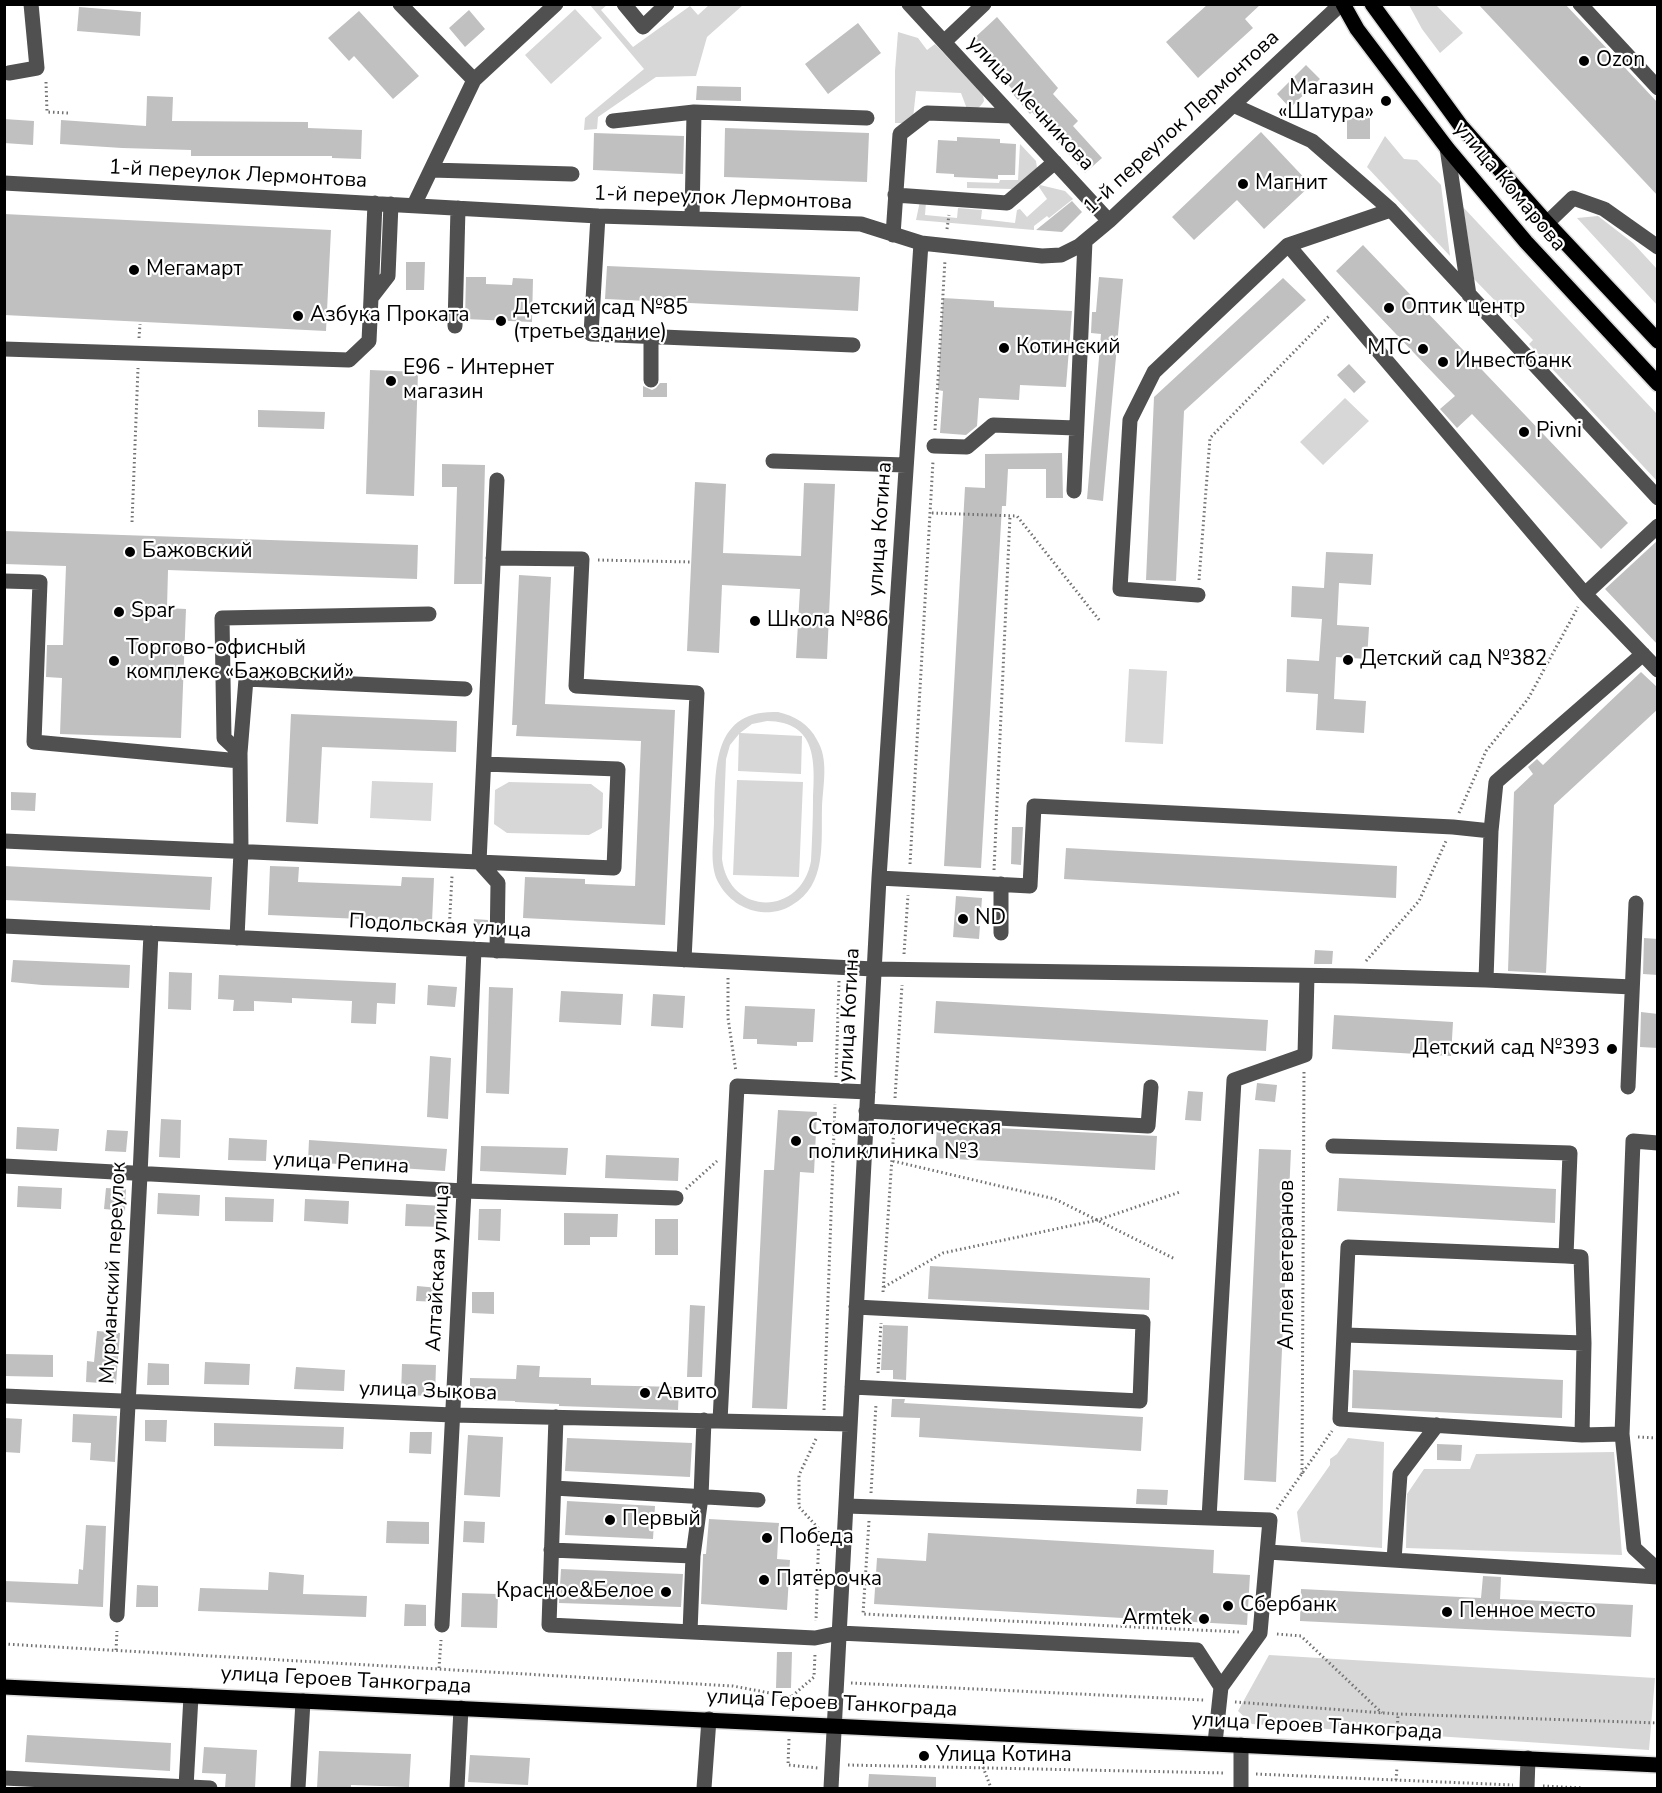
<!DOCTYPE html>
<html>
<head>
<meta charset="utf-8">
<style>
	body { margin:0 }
	#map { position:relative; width:1662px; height:1793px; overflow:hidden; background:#fff; font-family:"Nunito Sans",sans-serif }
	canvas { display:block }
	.frame { position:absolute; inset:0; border:6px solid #000; pointer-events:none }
</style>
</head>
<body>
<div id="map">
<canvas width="1662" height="1793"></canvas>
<div class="frame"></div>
</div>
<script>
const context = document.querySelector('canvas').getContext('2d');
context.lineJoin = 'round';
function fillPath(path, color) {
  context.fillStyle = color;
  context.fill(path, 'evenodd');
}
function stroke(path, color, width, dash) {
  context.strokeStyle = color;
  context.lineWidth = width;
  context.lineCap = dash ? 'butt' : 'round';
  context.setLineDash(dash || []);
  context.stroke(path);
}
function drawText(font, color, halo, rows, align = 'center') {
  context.font = font + ' "Nunito Sans",sans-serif';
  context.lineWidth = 4.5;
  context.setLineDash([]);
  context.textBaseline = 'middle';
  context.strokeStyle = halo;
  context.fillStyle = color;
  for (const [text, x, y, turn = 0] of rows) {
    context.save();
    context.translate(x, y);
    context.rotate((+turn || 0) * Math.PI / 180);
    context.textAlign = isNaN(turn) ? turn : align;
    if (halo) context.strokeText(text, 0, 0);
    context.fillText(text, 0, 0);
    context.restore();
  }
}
fillPath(new Path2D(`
	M590,5H607L601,10L633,47L690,6L698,15L709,5H743L707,37L696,76L656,77L598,117L597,129L584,130L585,118L644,69Z
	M1409,5H1436L1463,33L1440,53L1422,29Z
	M575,9L602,38L551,84L525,55Z
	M898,32L918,38L927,50L935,44L983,95L984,101C979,109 976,110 967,109L961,93L916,91L913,118L908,123H895V71Z
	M1385,136L1404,159L1417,160L1441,185L1450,256L1367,167Z
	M1020,144L1036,161L1037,168L1012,189L967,188V182L999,183L1000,180H1018Z
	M1040,185L1065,191L1073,199L1049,218L1047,216L1034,226V230L916,220L920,201L926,202L925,215L957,218L958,208L982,210L981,219L1015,223L1017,210L1020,209L1027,217L1047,199L1039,187Z
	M1463,207L1657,414V481L1529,344L1533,340L1474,279Z
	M1598,216L1633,243L1657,269V305L1577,218Z
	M1345,398L1369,421L1323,465L1300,442Z
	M1129,669L1167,671L1163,744L1125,742Z
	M778,712C795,716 809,724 817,740C829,759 823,785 822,807C821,842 827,885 792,905C783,911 772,913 761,912C743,910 727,899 718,882C709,864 714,840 714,820C716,772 710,709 778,712ZM767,721C817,722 815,761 813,800C813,820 812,841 811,861C801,917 729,916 722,859L726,759L730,745L739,734L738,771L801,774L802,736L740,733L752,724Z
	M737,780L803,782L799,877L733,875Z
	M372,781L433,783L431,821L370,818Z
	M509,782L591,784L603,793L602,828L589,835L507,833L494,824L495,790Z
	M1348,1438L1384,1442L1382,1548L1301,1542L1297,1512L1330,1465V1459L1337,1454Z
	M1614,1452L1622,1555L1406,1548L1407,1494L1424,1469H1470L1476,1454Z
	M1269,1655L1655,1678L1649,1750L1252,1724L1238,1711Z`), '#d7d7d7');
fillPath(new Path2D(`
	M1208,4H1261L1245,19L1253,28L1198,78L1166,42Z
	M1478,4H1565L1581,21L1658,103V196Z
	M79,7L141,12L140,36L77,31Z
	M469,10L485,29L465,47L449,28Z
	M359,11L419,76L393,99L354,56L349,61L328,38Z
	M997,17L1058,88L1053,94L1078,121L1073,126L1102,158L1085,173L1032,112L1030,114L1011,92L1013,90L969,43Z
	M858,23L881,53L828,94L805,64Z
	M1306,65L1320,79L1290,108L1277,94Z
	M697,86L741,87V101L696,100Z
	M147,96L173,97L172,121L308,122V128L362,130L361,159L332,158V156H191V150L122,148L60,144L61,120L146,126Z
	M1347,115L1370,116V139H1347Z
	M4,119L34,121L33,145L4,143Z
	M725,128L869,133L867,182L724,177Z
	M1261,132L1311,185L1264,229L1237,200L1194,240L1172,217Z
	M594,133L684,136L683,174L593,170Z
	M957,137L1000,139V143L1016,144L1015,175H998V179L954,177V174L936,173L938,140L957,141Z
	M1072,201L1082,212L1062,232L1036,230Z
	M4,214L331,230L326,331L4,315Z
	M1363,245L1628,523L1601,549L1472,414L1457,428L1440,409L1455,396L1336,271Z
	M406,262H425L424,290H406Z
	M607,266L860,277L858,311L605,299Z
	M466,277H486V284L512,285L513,278L533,279L532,322L465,319Z
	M1099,277L1123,279L1103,501L1087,499L1101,334L1091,333L1092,312H1096Z
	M1283,278L1306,300L1184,411L1176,581L1146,580L1154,397Z
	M943,298L994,301V307L1072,311L1066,387L1020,385L1019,400L979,398L977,426L966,435L940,433L943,391L938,390Z
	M1349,364L1366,382L1354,393L1337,375Z
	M370,370L418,372L414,496L366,494Z
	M660,383H667V397H643V386L652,390L656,388Z
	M258,410L325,412L324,429L258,427Z
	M1062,453L1063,498H1046V469H1008L1006,506H1002L981,868L944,866L965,487L985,488V454Z
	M442,464L485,465L482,584H454L457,487H442Z
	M695,482L726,484L723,553L801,556L804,483L835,484L827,659L796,658L800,589L722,585L719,653L687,651Z
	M4,531L418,545L417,579L168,570L167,608L186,609L181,738L60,734L62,678L46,677L47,645H63L66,566L4,564Z
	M1658,540V645L1605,589Z
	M1326,552L1373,554L1371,585L1339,583L1337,625L1369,627L1367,659L1336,657L1334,699L1366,701L1364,733L1316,730L1318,694L1286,692L1287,659L1319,661L1322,619L1291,617L1292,586L1324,588Z
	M519,575L551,577L545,704L675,710L665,925L523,918L525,877L585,879V884L635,886L641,741L516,736L517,725H512Z
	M1641,672L1658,688V709L1554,805L1546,973L1508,971L1514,792L1533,774L1528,767L1537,759L1543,765Z
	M291,714L457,721L456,752L322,747L318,824L286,822Z
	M11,792L36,793L35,811L11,810Z
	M1012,827H1023L1021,865L1011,864Z
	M1066,848L1397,866L1396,898L1064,879Z
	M4,866L212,877L210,910L4,900Z
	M270,866L299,867L298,882L401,886L402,877L434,878L432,922L268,915Z
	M956,896L982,898L979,939L953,937Z
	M474,919L488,920V934L474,933Z
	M1644,938L1658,939V975L1643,974Z
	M1315,950L1333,951L1332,964H1314Z
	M13,960L130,965L129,988L42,985L11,982Z
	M169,972L192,973L191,1010L168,1009Z
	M219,975L396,983L395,1004L377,1003L376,1024L351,1023L352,1001L292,998V1003L254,1001V1011H233L234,1000L218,999Z
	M428,985L457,987L455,1007L427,1005Z
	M489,987L513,988L509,1094L486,1093Z
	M561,991L623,994L621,1025L559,1022Z
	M653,994L685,996L683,1028L651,1026Z
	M936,1001L1268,1020L1266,1051L934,1033Z
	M745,1006L815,1009L813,1042H797V1046L757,1044V1039H743Z
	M1641,1012L1658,1014V1048L1640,1047Z
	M1334,1015L1453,1022L1451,1056L1332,1049Z
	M430,1056L451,1058L448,1119L427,1117Z
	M1257,1083L1277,1085L1275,1102L1255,1100Z
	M1188,1091L1203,1092L1201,1121L1185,1120Z
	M778,1110L817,1112L814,1173L800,1172L787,1409L752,1408L764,1170H774Z
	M161,1119L181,1120L180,1158L159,1157Z
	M937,1125L1157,1136L1155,1170L935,1158Z
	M17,1127L59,1129L57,1151L16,1149Z
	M107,1130L128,1131L126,1152L105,1151Z
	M229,1138L267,1140L266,1161L228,1160Z
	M309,1140L447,1149L445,1171L308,1162Z
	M481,1146L568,1148L566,1175L480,1171Z
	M1259,1149L1291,1150L1276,1482L1244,1480Z
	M606,1155L679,1158L678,1181L605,1178Z
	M1339,1178L1556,1189L1555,1223L1337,1211Z
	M18,1186L62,1188L61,1209L17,1207Z
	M106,1188L126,1189L125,1211L104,1209Z
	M158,1193L200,1195L199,1216L157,1214Z
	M225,1197L274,1199L273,1222L225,1221Z
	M305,1199L349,1201L348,1224L304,1221Z
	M406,1204L444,1206L443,1227L405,1226Z
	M479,1209H501L500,1241L478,1240Z
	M564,1213L618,1214L617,1237H590V1245H564Z
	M655,1219H678V1255H655Z
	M930,1266L1150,1278L1149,1310L928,1299Z
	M417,1286L439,1288V1302L416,1301Z
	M472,1292H494V1314L472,1313Z
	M690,1305L705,1306L702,1377H687Z
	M883,1325L908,1326L906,1380L893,1379V1370H881Z
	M97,1331L120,1333L116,1384L86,1382L87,1361L94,1362Z
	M4,1354L53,1355V1377L4,1376Z
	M205,1362L250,1364L249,1385L204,1384Z
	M148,1363L169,1364V1385H147Z
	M402,1364L436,1365L435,1396L401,1395Z
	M517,1365L540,1366L539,1377L591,1378V1385L679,1387L678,1410L559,1406V1404L515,1402V1401L470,1400V1378L516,1379Z
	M296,1367L345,1370L344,1391L294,1389Z
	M1353,1370L1563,1380L1562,1418L1352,1408Z
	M892,1399H905L904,1403L1143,1417L1141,1451L919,1437L920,1418L891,1417Z
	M73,1414L117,1416L115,1462L90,1460L91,1443L72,1442Z
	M4,1418L22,1419L20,1453L4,1452Z
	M145,1420H167L166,1442L145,1441Z
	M214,1423L344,1427L343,1449L214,1446Z
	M410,1432H432L431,1454L409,1453Z
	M468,1435L503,1437L500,1497L464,1495Z
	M567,1438L692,1443L690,1477L565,1471Z
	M1437,1444L1462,1445L1461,1461L1437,1460Z
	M1137,1489L1168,1490L1167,1505L1136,1504Z
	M567,1501L655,1506L653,1539L565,1535Z
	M709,1519L779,1523L777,1559L790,1560L787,1610L701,1604L703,1557V1554H706Z
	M387,1521L429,1522V1544L386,1543Z
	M464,1521L485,1522L484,1543L463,1542Z
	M86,1525L106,1526L103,1607L4,1602V1581L78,1584L79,1569L83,1570Z
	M928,1533L1214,1550L1213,1573L1250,1575L1247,1625L874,1604L877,1558L926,1561Z
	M561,1569L683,1574L681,1607L559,1603Z
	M269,1572L304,1575L303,1594L367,1596L366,1617L198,1611L200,1588L268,1590Z
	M1483,1576L1501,1577L1500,1599L1633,1605L1631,1637L1300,1621L1301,1589L1481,1598Z
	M137,1585L158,1586V1607H136Z
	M462,1593L498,1594L497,1628L461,1627Z
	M405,1604L426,1605V1626H404Z
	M777,1652H792L791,1688H776Z
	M27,1735L171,1743L170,1771L25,1762Z
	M204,1747L257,1750L255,1788H225L226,1774L202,1773Z
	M319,1751L411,1754L409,1787L351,1785V1788H317Z
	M470,1755L530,1758L528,1785L468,1782Z
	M869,1774L936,1777V1788H868Z`), '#c0c0c0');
const major = new Path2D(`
	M1343,4L1357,29L1447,148L1526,242L1658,384
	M1372,4L1461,126L1547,223L1658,341
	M4,1687L1658,1765`);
stroke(major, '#dbdbdb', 18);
stroke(new Path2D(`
	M46,82L47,112L69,113
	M947,229L949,215
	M139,338L140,324
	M935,430L945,260
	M932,513L1017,516L1100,621
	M132,522L138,368
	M598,560L691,562
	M1199,580L1210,438L1330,315
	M1459,813L1486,751L1528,699L1578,607
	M910,864L933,461
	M994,870L1010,516
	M449,932L452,876
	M904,954L908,895
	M1366,961L1419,901L1446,841
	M728,978V1018L736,1072
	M836,1077L839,981
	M895,1098L902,985
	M893,1161L1055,1199L1175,1259
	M686,1189L717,1161
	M884,1287L943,1253L1098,1220L1180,1192
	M883,1292L894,1128
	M878,1373L881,1323
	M824,1410L835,1104
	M1638,1437L1658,1438
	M816,1439L799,1475V1507L819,1529L816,1621
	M1302,1474L1304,1071
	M871,1493L876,1404
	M1277,1509L1332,1431
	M869,1521L863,1614L1240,1632
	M1277,1634L1301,1636L1382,1713
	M4,1644L733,1686L791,1697
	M116,1650L117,1631
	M439,1668L441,1640
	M851,1683L1204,1700
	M1235,1702L1398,1714L1658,1723
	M790,1709L791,1697L814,1677L815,1654
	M1397,1736L1398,1714
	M789,1739L788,1765L818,1768
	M848,1765L1225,1773
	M983,1767L991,1788
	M1256,1774L1513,1785
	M1396,1780L1397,1767
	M1543,1786L1583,1788`), '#727272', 3, [1.5, 3]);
stroke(new Path2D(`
	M400,4L474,80
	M624,4L643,27L667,4
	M909,4L944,42L984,4
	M1580,4L1658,88
	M944,42L1109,221
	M9,73L37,68L31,4
	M1233,105L1312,141L1391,210L1658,498
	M613,121L694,112L867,118
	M1447,148L1469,295
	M431,170L572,174
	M4,183L598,216L861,224L921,243L1042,256L1061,255L1079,246L1109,221L1341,4
	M895,195L1007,203L1055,162
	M375,203L371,298L388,276L391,204
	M414,205L474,80L556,4
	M598,216L591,334L853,345
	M692,219L694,112
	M1547,223L1573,198L1604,209L1658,247
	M893,235L900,134L927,113L1012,116
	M1288,245L1585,594L1658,670
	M455,326L458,208
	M4,349L349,360L369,341L371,298
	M651,380V337
	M934,446L967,447L993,425L1076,428
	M773,461L906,465
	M497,480L479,862L498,883L497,951
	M1074,491L1085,241
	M493,558L582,559L576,686L697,693L684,960
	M4,581L40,582L34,742L240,761
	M1585,594L1658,526
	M1198,595L1120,589L1130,420L1154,372L1288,245L1391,210
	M240,753L246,679L465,689
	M4,841L614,868L618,769L484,764
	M879,878L1030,886L1034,806L1453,827L1491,831
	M4,926L874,969L1353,976L1486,980L1632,987
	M1001,933V884
	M237,938L241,851L240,753L224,738L222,618L429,614
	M1486,980L1491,831L1496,782L1643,654
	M1628,1087L1636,903
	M866,1111L1148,1126L1151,1087
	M1658,1143L1633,1141L1622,1434L1634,1548L1658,1570
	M1333,1146L1570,1153L1566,1256L1581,1257L1584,1343L1582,1435
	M4,1166L464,1191L676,1198
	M1566,1256L1348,1247L1340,1419L1582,1435L1622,1434
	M1345,1335L1584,1343
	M852,1387L1140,1401L1143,1322L856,1307
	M4,1396L453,1415L850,1424
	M556,1417L549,1625L815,1638L839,1633L1197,1650L1221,1687
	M720,1421L737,1086L868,1092
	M554,1488L758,1500
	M846,1506L1270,1520L1260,1633L1221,1687L1215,1743
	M1209,1518L1234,1080L1305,1055L1307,976
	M551,1550L693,1556
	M1268,1552L1658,1577
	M1394,1560L1400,1474L1437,1425
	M117,1615L140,1175L151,933
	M442,1625L464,1191L474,949
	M690,1632L693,1556L701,1497L704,1420
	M4,1778L210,1788
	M186,1787L191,1696
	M298,1788L303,1701
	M457,1788L461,1708
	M704,1788L709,1719
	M831,1788L879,878L921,243
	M1241,1788V1745
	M1527,1788L1528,1758`), '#505050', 15);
stroke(major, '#000', 15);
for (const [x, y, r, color] of [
	[1584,61,6,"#000"],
	[1386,101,6,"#000"],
	[1243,184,6,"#000"],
	[134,270,6,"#000"],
	[1389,308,6,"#000"],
	[298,316,6,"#000"],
	[501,321,6,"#000"],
	[1004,348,6,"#000"],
	[1423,349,6,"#000"],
	[1443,362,6,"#000"],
	[391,381,6,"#000"],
	[1524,432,6,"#000"],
	[130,552,6,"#000"],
	[119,612,6,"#000"],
	[755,621,6,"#000"],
	[1348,660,6,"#000"],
	[114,661,6,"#000"],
	[963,919,6,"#000"],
	[1612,1049,6,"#000"],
	[796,1141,6,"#000"],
	[645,1393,6,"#000"],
	[610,1520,6,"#000"],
	[767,1538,6,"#000"],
	[764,1580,6,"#000"],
	[666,1592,6,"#000"],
	[1228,1606,6,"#000"],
	[1447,1612,6,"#000"],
	[1204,1619,6,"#000"],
	[924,1756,6,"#000"]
]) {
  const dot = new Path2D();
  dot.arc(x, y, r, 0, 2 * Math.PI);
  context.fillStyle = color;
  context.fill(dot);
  stroke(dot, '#fff', 2);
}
drawText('21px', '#000', '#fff', [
	["Ozon",1596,61],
	["Магазин",1374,89,"right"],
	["«Шатура»",1374,113,"right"],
	["Магнит",1255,184],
	["Мегамарт",146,270],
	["Оптик центр",1401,308],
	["Детский сад №85",513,309],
	["(третье здание)",513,333],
	["Азбука Проката",310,316],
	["Котинский",1016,348],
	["МТС",1411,349,"right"],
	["Инвестбанк",1455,362],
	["Е96 - Интернет",403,369],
	["магазин",403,393],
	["Pivni",1536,432],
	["Бажовский",142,552],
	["Spar",131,612],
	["Школа №86",767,621],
	["Торгово-офисный",126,649],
	["комплекс «Бажовский»",126,673],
	["Детский сад №382",1360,660],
	["ND",975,919],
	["Детский сад №393",1600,1049,"right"],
	["Стоматологическая",808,1129],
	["поликлиника №3",808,1153],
	["Авито",657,1393],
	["Первый",622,1520],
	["Победа",779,1538],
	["Пятёрочка",776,1580],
	["Красное&Белое",654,1592,"right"],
	["Сбербанк",1240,1606],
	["Пенное место",1459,1612],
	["Armtek",1192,1619,"right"],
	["Улица Котина",936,1756]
], 'left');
drawText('21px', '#000', '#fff', [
	["улица Мечникова",1030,104,47],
	["1-й переулок Лермонтова",1182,123,-43],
	["1-й переулок Лермонтова",238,175,3],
	["улица Комарова",1509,187,50],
	["1-й переулок Лермонтова",723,199,2],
	["улица Котина",881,529,-86],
	["Подольская улица",440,927,3],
	["улица Котина",850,1015,-87],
	["улица Репина",341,1164,3],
	["Аллея ветеранов",1288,1265,-90],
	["Алтайская улица",439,1268,-87],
	["Мурманский переулок",114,1273,-87],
	["улица Зыкова",428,1392,2],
	["улица Героев Танкограда",346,1681,3],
	["улица Героев Танкограда",832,1704,3],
	["улица Героев Танкограда",1317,1727,3]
]);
</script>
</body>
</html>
